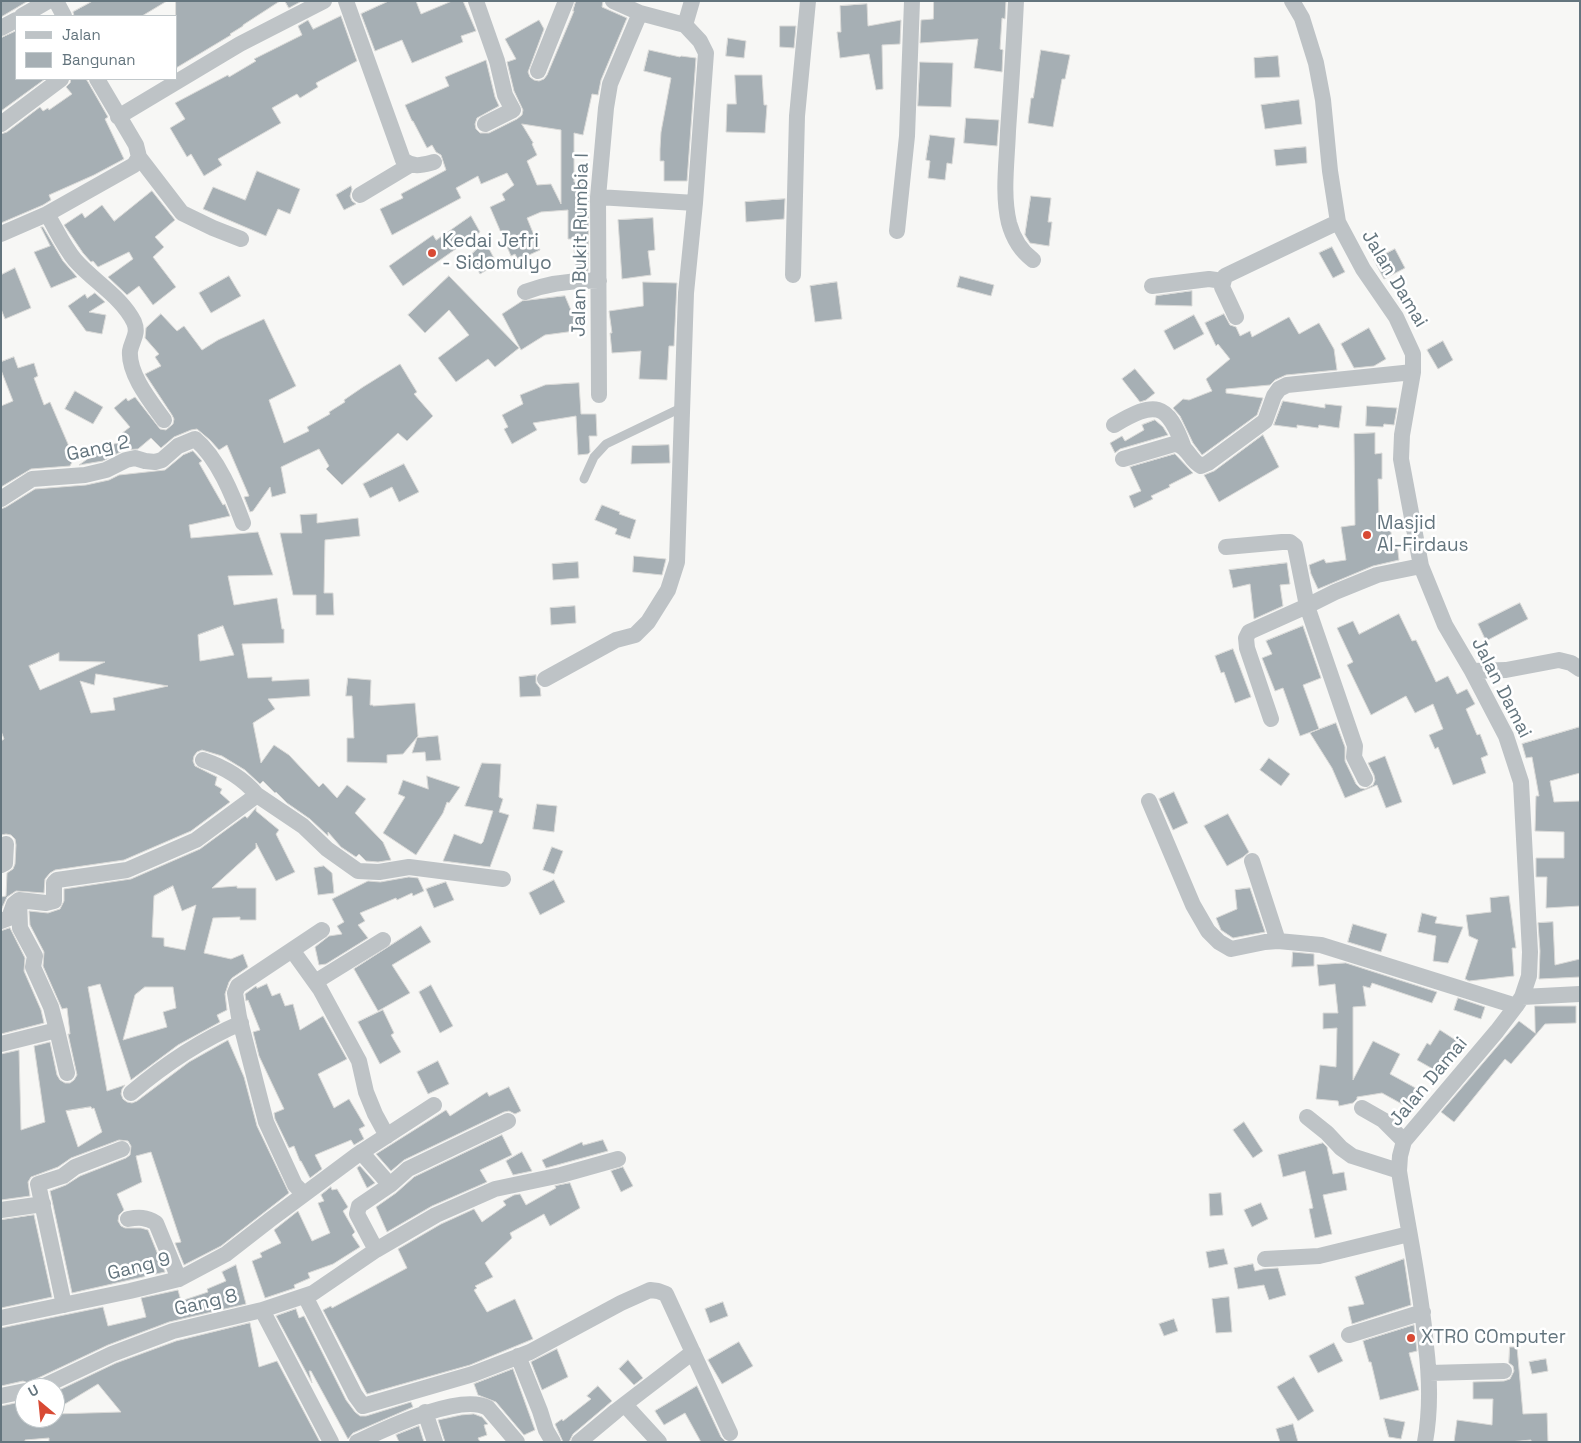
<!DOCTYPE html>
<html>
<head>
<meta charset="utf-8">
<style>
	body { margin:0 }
	#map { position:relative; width:1581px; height:1443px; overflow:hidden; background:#f7f7f5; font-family:"Space Grotesk",sans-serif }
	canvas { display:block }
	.frame { position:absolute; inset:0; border:2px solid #64757e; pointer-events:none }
	.legend { position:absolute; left:15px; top:15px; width:162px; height:65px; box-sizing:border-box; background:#fff; border:1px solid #c1c8cb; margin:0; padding:6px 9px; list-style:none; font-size:15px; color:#64757e }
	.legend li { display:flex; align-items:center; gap:10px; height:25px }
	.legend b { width:25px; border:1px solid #c1c8cb }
	.north { position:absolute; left:15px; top:1378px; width:50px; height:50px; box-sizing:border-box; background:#fff; border:1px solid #c1c8cb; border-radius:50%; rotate:332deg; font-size:14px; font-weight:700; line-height:20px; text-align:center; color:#64757e }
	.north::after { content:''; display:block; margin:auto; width:18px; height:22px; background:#d84a34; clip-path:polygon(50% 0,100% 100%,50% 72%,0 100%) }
</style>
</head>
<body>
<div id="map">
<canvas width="1581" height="1443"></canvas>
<div class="frame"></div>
<ul class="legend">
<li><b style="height:6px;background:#bec3c6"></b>Jalan</li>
<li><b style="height:14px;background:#a6afb4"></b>Bangunan</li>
</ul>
<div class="north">U</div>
</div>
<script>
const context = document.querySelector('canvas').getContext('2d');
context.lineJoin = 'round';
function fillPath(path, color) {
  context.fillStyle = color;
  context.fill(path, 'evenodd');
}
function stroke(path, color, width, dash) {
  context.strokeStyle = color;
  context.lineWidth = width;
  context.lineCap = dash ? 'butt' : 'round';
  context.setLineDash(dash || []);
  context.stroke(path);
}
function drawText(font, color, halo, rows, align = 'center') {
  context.font = font + ' "Space Grotesk",sans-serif';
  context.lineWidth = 5;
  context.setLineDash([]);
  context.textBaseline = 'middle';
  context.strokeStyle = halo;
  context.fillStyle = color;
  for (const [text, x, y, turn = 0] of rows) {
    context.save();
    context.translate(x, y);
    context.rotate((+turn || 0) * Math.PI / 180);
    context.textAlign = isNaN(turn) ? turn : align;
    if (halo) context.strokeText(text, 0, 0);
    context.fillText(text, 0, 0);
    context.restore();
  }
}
const building = new Path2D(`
	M1,1H28L1,17Z
	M93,1H167L142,16H74L73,12Z
	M176,1H280L243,25V26L230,34L231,35L176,68Z
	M285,1H299L300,2L289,8Z
	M389,1H416L421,14L452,1H463L476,31L461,36L463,42L412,63L402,40L375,51L361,14Z
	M576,1H603L602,7L627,18L601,80L598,95L592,94L583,135L574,133V182H589L588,271H576L573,239H568V210L541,212L527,218L540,250L518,260L515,254L511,256L490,207L505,200L502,194L514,185L507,173L481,184L478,176L456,188L461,198L392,235L380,209L403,198L401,194L446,170L441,155L436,152L432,145L427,148L413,121H412L405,105L449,86L445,77L486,60L495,97L499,106L477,118L475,124L476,129L480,133H489L517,119L522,115L523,110L514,91L507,62L516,59L505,39L539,20L544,29L528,72L530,77L534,80L539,81L544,79L547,75L574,11H573ZM522,124L561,130V204L551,184L537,185L527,161L537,155L532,144L533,143Z
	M934,1H1006L1005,19L1002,18L1000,49L1003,50L1002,72L974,68L978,39L920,43L921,20L933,19Z
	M867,4L868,26L901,20L900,44L882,45L883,89L876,90L869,54L840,58L837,32H841L840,6Z
	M341,16L357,61L316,83L318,87L300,98L297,94L272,108L281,123L218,159L222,165L204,176L191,154L187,157L170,128L185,119L175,103L228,75L229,77L256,61L254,59L302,35L298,26L308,20L313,29Z
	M780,26H796L794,48L780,47Z
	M16,31V79H45L1,111V38Z
	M728,38L746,41L744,58L726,56Z
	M649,50L680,57L681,56L696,58L687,181H664V161H660V149L661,132L671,78L644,71Z
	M1041,50L1070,55L1065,79H1062L1053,127L1028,123L1031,98H1033Z
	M1278,56L1280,77L1255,78L1254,58Z
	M920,62L953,63L951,107L918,106Z
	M735,75H762L764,105H767L765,133L726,132L727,104H736Z
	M71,79H86L88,82L108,117L105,119L124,159L94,175L49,195L51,200L43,205L1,223V134L7,132L40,107L43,111L48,108L49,110L72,94L66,87L70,83Z
	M1299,100L1302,124L1265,129L1261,105Z
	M966,118L999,120L997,146L964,143Z
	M930,135L955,138L952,164L947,163L945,180L928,178L930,161L926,160Z
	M1306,147L1307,163L1276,166L1274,150Z
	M257,171L300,189L290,214L278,209L266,236L203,209L213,187L245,200Z
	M351,186L352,189L350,196L352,201L356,204L344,210L336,195Z
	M152,191L175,220L155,237L164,247L153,257L176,287L153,305L139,286L127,295L108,277L133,259L129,252L98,267L93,261L91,262L83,253L64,225L82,213L85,218L102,205L114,221Z
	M1031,196L1051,198L1048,222H1052L1049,246L1030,243L1025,235Z
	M785,199L784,219L746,222L745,202Z
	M471,216L480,232L403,286L389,266L433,235L436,240Z
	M653,218L655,250L648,251L651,275L622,279L618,220Z
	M41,227H43L63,261L77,277L51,288L34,252L50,246Z
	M485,241L497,264L480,274L470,256Z
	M1332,247L1345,272L1333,278L1319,253Z
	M1395,249L1405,268L1384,279L1374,260Z
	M15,268L31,308L5,319L1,309V275Z
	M229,276L241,296L211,313L199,293Z
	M449,276L519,348L495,367L488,359L456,382L438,358L469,335L449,310L425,333L408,315Z
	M960,276L994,285L991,296L957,287Z
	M643,282L677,283L674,346H669L667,380L639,379L641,351L612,353L610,333H612L609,311L643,306Z
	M837,282L842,319L815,322L810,286Z
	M1192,291V306L1155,305L1156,296Z
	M95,293L105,302L89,312L106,315L102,334L86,331L68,306L85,294L87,298Z
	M565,296L573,315L575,331L545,335L521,350L502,314L522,301Z
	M161,314L177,331L184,326L202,350L218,340L264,319L296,386L269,400L284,443L309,431L307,427L330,414L329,412L345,402L344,400L363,387L400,364L417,392L414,394L433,416L407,441L398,433L342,485L326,469L329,466L319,449L281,467L286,493L272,497L270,487L253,511L250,512L244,497L249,496L227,445L219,450L210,440L197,429L191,430L174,437L161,448L151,438L138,449L124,450L103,461L79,465L104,447L124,441L117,437L130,427L114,408L126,398L128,401L135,397L160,429L166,430L173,424L174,419L172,415L145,374L161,366L155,357L159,354L145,338L146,328Z
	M1224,314L1230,325L1236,327L1240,336L1250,331L1252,337L1289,317L1299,334L1319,323L1334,349L1337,370L1286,375L1275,380L1270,385L1226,389V393L1263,398L1257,415L1202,455L1193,443L1180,416L1173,408L1183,399L1189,400L1212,391L1206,379L1230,359L1218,344L1216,346L1205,323Z
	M1194,315L1204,334L1174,350L1164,331Z
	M1369,328L1386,359L1374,366L1354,368L1341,344Z
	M1443,341L1453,360L1438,369L1427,350Z
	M14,357L18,368L34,363L38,376L34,378L44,405L50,402L74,458L70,466L31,469L1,487V406L13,401L1,370V362Z
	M1135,369L1155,393L1146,400L1140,402L1122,379Z
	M579,383L581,414H596L597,436H589L590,452L588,454L578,455L576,416L533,423L537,430L512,444L504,429L508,427L502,415L523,404L520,395L545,385Z
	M75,391L103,407L93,424L65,409Z
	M1283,401L1325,408V404L1342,406L1339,428L1319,425L1318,428L1297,425V428L1274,425Z
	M1367,406L1397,408L1394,425L1384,424L1383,427L1366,426Z
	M1155,420L1163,427L1168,435L1120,449L1115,453L1110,443L1122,436L1125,441L1144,430L1142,425Z
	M1375,433V454L1382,453V479H1378L1379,521L1389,520L1393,545L1397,544L1399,560L1373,566L1318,589L1311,574L1309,565L1324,559L1326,563L1346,560L1341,527L1355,525L1354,434Z
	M1263,435L1279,467L1219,502L1204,475L1214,471Z
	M669,445L670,463L631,464L632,446Z
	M193,451L202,461L199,463L223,505L225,504L230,516L189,525L191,538L258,532L273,575L228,576L234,605L277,598L282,629H284V643L242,644L248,678L272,677V681L309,679L310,696L268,699L275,709L253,723L261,763L274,745L289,755L319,787L323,783L337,798L347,785L366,799L355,813L383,842L391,860L378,862L366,861L359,854L356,857L341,847L328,832V836L310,819L287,803L276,792L275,793L263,781L260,784L245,770L222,756L202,750L197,752L194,756L193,761L195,766L217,777L215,785L222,789L220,793L230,802L191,831L124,860L55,870L50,873L45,879L44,893L16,891L7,897L1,910V897L6,896L7,873L13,869L15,864L16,845L15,839L11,835L6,834L1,835V741L4,739L1,731V509L6,507L35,489L86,485L109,480L119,475L165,470L183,455ZM223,626L234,655L200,661L198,635ZM59,653V661L105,662L40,690L29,666ZM96,674L168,686L113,698L115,710L91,713L80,681L94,685Z
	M1175,454L1193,473L1169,485L1170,487L1151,496L1153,499L1134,508L1129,496L1141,491L1130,467Z
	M404,464L419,492L399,502L392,487L370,498L363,484Z
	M602,505L620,512L619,514L636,520L630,539L615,534L617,529L595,520Z
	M317,514V523L358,518L360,536L325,540L324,593H333L334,615H316V595H293L280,533H302L300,515Z
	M634,556L666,559L662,575L633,572Z
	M578,562L579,578L553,580L552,564Z
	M1287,563L1290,584L1280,585L1283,606L1254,619L1250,584L1233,588L1229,570Z
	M1520,603L1528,619L1486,641L1478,624Z
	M575,606L576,623L551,625L550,608Z
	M1399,614L1412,641L1416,640L1436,682L1448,676L1457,694L1467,689L1475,704L1466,709L1477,735L1480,734L1488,755L1481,758L1486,773L1453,785L1438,747L1435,749L1429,735L1443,729L1433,704L1415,713L1406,696L1371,715L1347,665L1353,662L1337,628L1353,621L1359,634Z
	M1303,626L1321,678L1303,685L1319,729L1300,736L1283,688L1275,691L1262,658L1272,654L1266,641Z
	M1233,649L1251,697L1235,703L1224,672L1221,673L1215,656Z
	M536,675V683L540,688L541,696L520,697L519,677Z
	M348,678L371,680L370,705H373V706L415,703L418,736L403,754L387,755V763L347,762V738H354L352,696H346Z
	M1336,723L1345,747V761L1356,784L1360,788L1365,789L1373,785L1375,780L1374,775L1368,763L1385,756L1402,802L1386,808L1377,785L1345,798L1332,768L1310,733Z
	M1580,727V773L1550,781L1554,802L1580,801V906L1546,908L1547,877H1536V858H1564V832L1535,831L1536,796H1539L1532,757L1526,758L1522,744Z
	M438,736L441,760L426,761L425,752L412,753L417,738Z
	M1269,758L1290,774L1281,786L1260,770Z
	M482,763L501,764L499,797L503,799L499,812L509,815L490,867L443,861L454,834L481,844L483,842L493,811L465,806Z
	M427,776L460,787L449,803L447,802L443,813L416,855L383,833L405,797L398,794L403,780L428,789Z
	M1174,792L1188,823L1173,830L1159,799Z
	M537,804L557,806L554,832L533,829Z
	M256,808V811L279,830L276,834L295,872L276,881L256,843V848L212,888L237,886V888H256V920H240V917L213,918L204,953L231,959L243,954L248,967L232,978L229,982L225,994L227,1010L217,1015L220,1022L178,1045L131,1080L100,984L88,987L107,1091L125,1085L122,1089L121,1094L123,1099L127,1102L132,1103L137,1101L189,1062L228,1040L244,1077L257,1126L289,1193L221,1246L184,1265L175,1243L181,1242L151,1152L136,1156L142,1182L117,1194L124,1210L119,1215L118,1221L121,1226L125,1228H141L148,1230L165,1272L72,1293L50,1191L66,1185L80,1176L126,1158L130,1155L131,1146L128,1141L119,1140L71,1158L58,1167L31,1177L28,1182L30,1196L1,1200V1054L19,1050L21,1130L45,1122L34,1046L50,1042L57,1075L60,1080L65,1083H70L74,1080L77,1075L68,1034H70L67,1008L62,1009L43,966L44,952L30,925L29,911L48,913L60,909L64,901V889L131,879L200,849L245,816L247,818ZM173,886L182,911L196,905L185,950L164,946V938L152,937L154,896ZM145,987H173L176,1008L163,1012L167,1027L123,1040L135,995ZM91,1107L92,1109L94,1108L102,1132L78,1147L66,1111Z
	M1228,814L1249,852L1243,857L1227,866L1204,826Z
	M552,847L563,851L554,874L543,870Z
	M324,866L332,873L334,893L318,895L314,868Z
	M409,877L418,878L424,891L413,896L412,893L397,900L396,898L360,913L365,921L358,925L368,938L326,964L319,965L315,947L329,936L342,934L337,926L344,922L332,899L368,881L380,882Z
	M554,880L565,902L540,915L529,893Z
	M446,882L454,900L434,908L426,889Z
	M1250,888L1265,932L1233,938L1221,930L1216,918L1237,909L1235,890Z
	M1509,896L1516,948H1512L1514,976L1469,981L1465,979L1478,940L1469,936L1466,915L1491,912L1490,898Z
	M1422,913L1437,917L1435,923L1463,927L1448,963L1433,961L1436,936L1418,932Z
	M1553,922L1555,965L1580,959V977L1539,979L1540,951L1538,923Z
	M1353,924L1387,934L1381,952L1348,942Z
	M421,926L431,942L392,965L410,993L378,1011L354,969Z
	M10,928L25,958L24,971L41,1010L44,1023L1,1034V931Z
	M1293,952L1314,954V966L1292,967Z
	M1346,963L1437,992L1432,1003L1372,983L1370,988L1363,986L1366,1006L1353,1007V1080L1373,1041L1400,1054L1390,1074L1421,1091L1411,1109L1382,1093L1357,1097V1099L1353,1103L1339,1106L1338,1101L1316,1099L1320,1065L1336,1067L1337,1028L1323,1029V1013H1338L1335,984L1319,986L1317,965Z
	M267,984L272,996L280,993L285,1006L293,1004L300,1030L323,1016L347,1059L318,1074L334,1108L349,1099L365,1126L359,1129L364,1139L354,1145L351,1140L315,1155L322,1169L310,1178L301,1161H300L294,1146L289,1148L275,1119L274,1113L284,1109L259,1056L253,1032L260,1030L248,1000L246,1001L245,994L256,986L257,988Z
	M431,985L453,1026L440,1033L419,992Z
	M1458,998L1485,1007L1481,1019L1454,1010Z
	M1535,1006H1576V1023L1545,1024L1511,1064L1505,1059L1454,1122L1441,1112L1519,1021L1535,1033Z
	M383,1010L394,1033L391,1035L401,1052L380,1064L358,1022Z
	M1440,1030L1457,1041L1448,1055L1450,1056L1440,1073L1417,1060L1427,1043L1430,1045Z
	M438,1061L449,1084L428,1094L417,1072Z
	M509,1087L521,1111L515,1114L509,1111L504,1112L404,1160L391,1171L376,1154L446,1110L450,1116L487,1092L489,1096Z
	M1244,1122L1263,1151L1253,1158L1233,1130Z
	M502,1135L512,1155L480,1170L487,1182L432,1206L387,1232L376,1207L396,1193L414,1177Z
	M603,1140L608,1151L546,1168L542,1160L582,1142L583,1145Z
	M1323,1143L1327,1147L1333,1174L1344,1172L1347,1190L1323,1195L1332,1234L1315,1238L1309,1209L1313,1208L1305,1171L1283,1177L1278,1155Z
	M522,1152L532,1171L513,1175L506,1161Z
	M360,1166L375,1183L367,1188L357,1168Z
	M623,1167L633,1186L621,1192L611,1171Z
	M570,1183L580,1208L550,1226L544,1214L510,1233L512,1238L485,1263L493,1277L475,1286L477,1288L474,1290L487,1312L515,1299L533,1339L470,1365L367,1394L323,1310L331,1306L332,1308L407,1268L398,1249L441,1224L474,1209L482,1222L506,1205L503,1201L514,1195L520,1194L526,1205L556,1188L555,1186Z
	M331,1187L332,1190L337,1189L348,1207L343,1211L355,1232L352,1235L360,1247L333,1264L308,1273L310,1278L294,1285L295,1288L265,1298L252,1261L262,1257L260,1253L281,1243L274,1230L298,1211L312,1241L330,1233L318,1203L324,1201L321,1195Z
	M1221,1193L1223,1215L1210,1216L1209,1194Z
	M1261,1203L1268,1219L1252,1227L1244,1210Z
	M34,1215L52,1297L1,1308V1220Z
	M1224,1249L1228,1264L1209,1268L1206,1252Z
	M1404,1259L1411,1305L1352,1324L1348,1307L1364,1304L1355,1277Z
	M1253,1264L1255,1271L1263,1269L1278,1268L1286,1295L1269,1300L1264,1285L1238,1289L1234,1268Z
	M236,1265L246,1304L169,1322L108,1345L36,1379L31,1384L23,1381L1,1386V1328L103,1307L108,1326L146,1317L141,1298L178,1290L181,1301L208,1292L207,1289L226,1281L222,1272Z
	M1229,1297L1232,1332L1216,1333L1212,1299Z
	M723,1302L728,1316L710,1323L705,1309Z
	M296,1309L299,1318L304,1316L346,1400L355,1412L360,1416H366L411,1402L413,1407L353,1433L348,1439L311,1371H309L312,1383L276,1316Z
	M1174,1319L1178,1331L1164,1336L1159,1324Z
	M250,1323L259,1367L277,1361L320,1442H49V1438L25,1440V1442H1V1406L25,1401V1418H55V1414L121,1412L98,1384L55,1410V1392L116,1363L176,1341Z
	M1414,1325L1417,1351L1409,1353L1419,1390L1380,1400L1371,1362H1369L1363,1341Z
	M739,1342L753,1366L722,1384L708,1360Z
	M1334,1343L1343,1361L1318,1373L1309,1356Z
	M1510,1347H1517L1523,1414L1547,1413L1548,1442H1531V1440L1509,1442H1454L1457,1420L1492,1425L1493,1399H1473V1382L1504,1381L1510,1379L1514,1371L1513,1366L1509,1363Z
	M557,1349L568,1377L542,1390L531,1362Z
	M1546,1359L1548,1371L1532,1374L1529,1362Z
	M628,1360L643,1378L634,1385L619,1369Z
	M513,1369L535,1430L524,1435L496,1402L478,1395L474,1384Z
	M1294,1377L1314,1411L1298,1421L1277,1387Z
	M598,1386L612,1401L573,1434L569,1442H563L555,1424L562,1419L563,1421L591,1399L587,1396Z
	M697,1386L721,1437L726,1442H701L685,1413L664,1425L655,1411Z
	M474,1414L482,1417L488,1424L484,1425L487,1435L478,1438L480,1442H445L438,1420L461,1415Z
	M1384,1418L1405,1422L1401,1439L1389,1437Z
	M1293,1424L1298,1442H1280L1276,1429Z
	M419,1426L424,1442H399L396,1435Z`);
fillPath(building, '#a6afb4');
stroke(building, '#d9d9d7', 1);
stroke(new Path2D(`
	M584,479L594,457L606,444L683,407`), '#bec3c6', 9);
stroke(new Path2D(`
	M56,1L64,16
	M346,1L403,160C414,168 422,165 434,162
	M476,1L497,61L505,95L513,110L485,124
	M613,1L640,13L685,25
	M1016,1C1014,45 1011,88 1008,131C1007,161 1002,194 1009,223C1013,238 1021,251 1033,260
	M1292,1L1302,18L1316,63L1323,100L1330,171L1338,222L1363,269L1396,317L1413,354V372L1402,435L1401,459L1421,566L1445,625L1472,671L1506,736L1521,782L1530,952L1529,976L1522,997L1516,1006L1497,1031L1404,1141L1400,1156L1399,1171C1408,1230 1421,1287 1426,1346C1430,1379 1431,1409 1425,1442
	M22,16L48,1
	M1,28L16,20
	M538,71L566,1
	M97,79L136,145L139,157L182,213L213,228L241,239
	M118,117L240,44L324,1
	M1,124L61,79
	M360,195L410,165
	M598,197L695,203
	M47,214C56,229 64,247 75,260C93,281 122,297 134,322C139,334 132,340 130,351C128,374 151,402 164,420
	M897,231L907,136L912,1
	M1,234L47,214L134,165L139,157
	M793,275L797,116L808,1
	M1152,286L1209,279L1223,281
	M525,292C549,283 573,280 599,281
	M1236,317L1222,287L1225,276L1338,222
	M599,395L598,197L606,108L610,84L640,13
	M1114,425C1155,401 1167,401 1184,448
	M1123,459L1174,444C1188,445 1189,460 1201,466L1208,463L1265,421L1274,396L1279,389L1287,385L1413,372
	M1,499L32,479L85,475L106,470L126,460L135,458L145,461L155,462L162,460L178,446L195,439C218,458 233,496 243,523
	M1226,547L1282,542H1290L1295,546L1307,606L1355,746L1354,757L1365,779
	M1472,671L1506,670L1559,660L1571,663L1580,669
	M545,679L616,640L635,635L648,622L668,590L677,562L686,293L695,203L706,53L700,41L685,25L692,1
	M1271,719L1247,648L1246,638L1249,632L1307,606L1335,592L1377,575L1421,566
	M257,795L303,826L327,849L358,871L379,872L409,867L503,879
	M1149,801L1193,905L1208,931L1219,942L1231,949L1265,942L1278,941
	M1252,861L1278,941L1321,945L1516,1006
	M1,865L5,863L6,844
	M1,921L9,918L14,904L19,900L46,903L54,901V883L57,880L127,870L196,840L257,795C243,778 224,767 203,760
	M292,950L320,989L359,1061L366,1092L375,1114L387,1136
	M315,982L383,940
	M1522,997L1580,994
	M57,1030L67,1073
	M1,1044L57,1030L51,1007L33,967L35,956L20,928L19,900
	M131,1093C164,1065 201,1040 241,1023
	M1362,1108L1383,1120L1404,1141
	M1307,1117L1327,1133L1341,1148L1352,1156L1399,1171
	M361,1152L390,1185
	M304,1194L295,1185L266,1122L239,1017L235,993L238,986L322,930
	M1,1210L43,1204
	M128,1219C139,1217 146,1217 156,1223L179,1279
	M376,1250L357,1214L359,1206L390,1185L408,1169L508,1121
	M1265,1259L1319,1256L1409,1234
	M305,1296L355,1395L363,1406L473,1374L530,1352L621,1303L650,1290L658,1291L666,1294L730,1433
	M64,1305L38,1184L63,1176L75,1167L122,1149
	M262,1310L331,1442
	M1,1318L130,1291L179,1279L226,1254L271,1219L357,1155L434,1105
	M1349,1335L1423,1312
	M518,1356L540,1411L546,1430L553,1442
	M1429,1373L1504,1371
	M40,1388L112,1354L173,1331L262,1310L313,1293L376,1250L436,1215L495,1189L561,1175L618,1159
	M1,1396L25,1391
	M625,1405L659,1442
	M425,1412L435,1442
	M357,1442C385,1429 461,1392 488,1408L517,1442
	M579,1442L616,1411L693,1352`), '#bec3c6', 16);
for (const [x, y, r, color] of [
	[432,253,5,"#d84a34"],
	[1367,535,5,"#d84a34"],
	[1411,1338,5,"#d84a34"]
]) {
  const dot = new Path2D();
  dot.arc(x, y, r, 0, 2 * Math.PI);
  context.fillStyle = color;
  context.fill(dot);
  stroke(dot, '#fff', 2);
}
drawText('19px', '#64757e', '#fff', [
	["Kedai Jefri",442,242],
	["- Sidomulyo",442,264],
	["Masjid",1377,524],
	["Al-Firdaus",1377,546],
	["XTRO COmputer",1421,1338]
], 'left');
drawText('19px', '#64757e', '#fff', [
	["Jalan Bukit Rumbia I",581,245,-89],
	["Jalan Damai",1394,279,59],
	["Gang 2",98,449,-12],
	["Jalan Damai",1501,688,63],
	["Jalan Damai",1429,1082,-50],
	["Gang 9",139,1267,-14],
	["Gang 8",206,1303,-13]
]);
</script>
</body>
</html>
